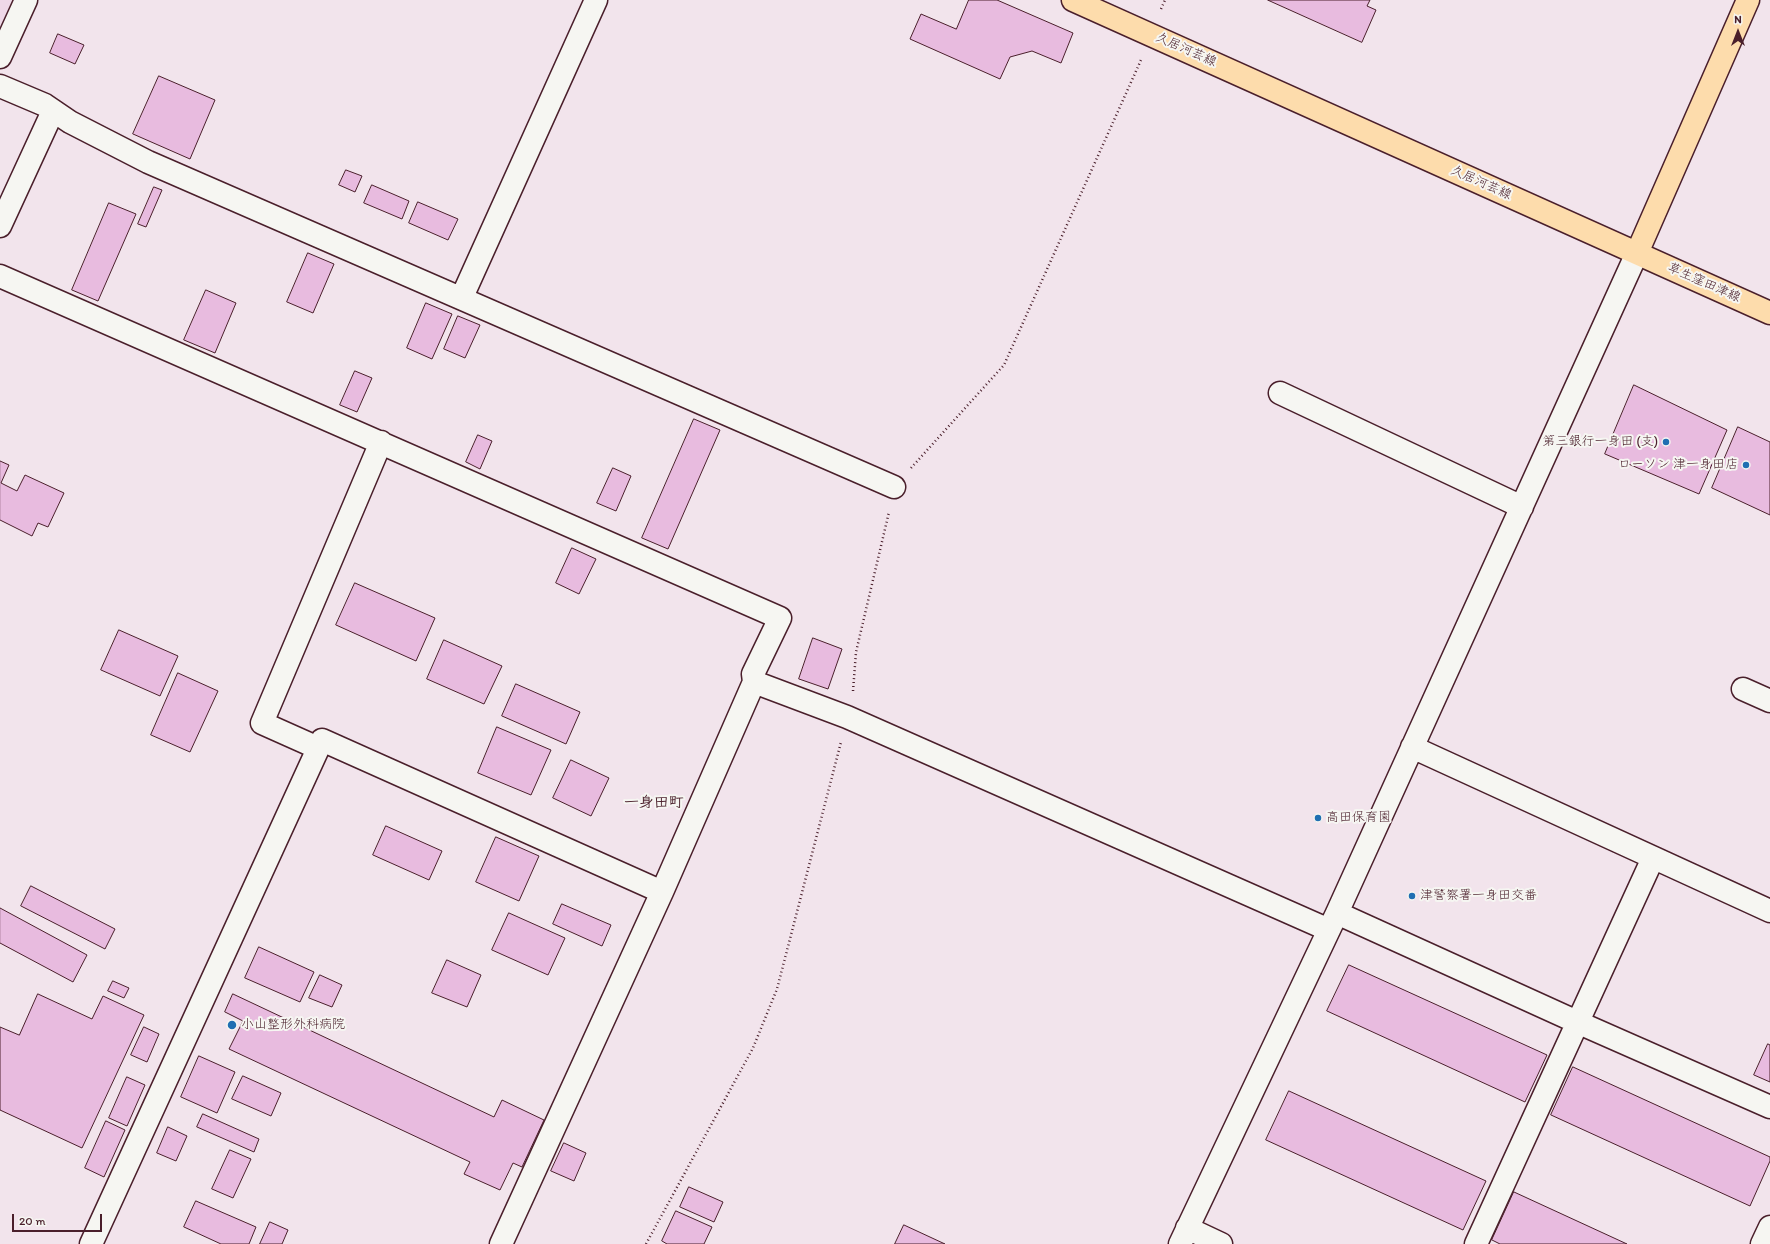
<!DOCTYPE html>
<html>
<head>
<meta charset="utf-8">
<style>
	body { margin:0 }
	#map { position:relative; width:1770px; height:1244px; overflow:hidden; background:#f2e4ec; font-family:Itim,sans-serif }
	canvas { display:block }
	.north { position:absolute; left:1718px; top:12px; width:40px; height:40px; -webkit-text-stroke:3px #f6f6f2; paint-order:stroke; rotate:0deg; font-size:11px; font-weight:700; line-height:16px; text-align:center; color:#4a1f2b }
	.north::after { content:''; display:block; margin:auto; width:14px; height:18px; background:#4a1f2b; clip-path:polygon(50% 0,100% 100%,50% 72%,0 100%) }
	.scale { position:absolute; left:12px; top:1214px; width:90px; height:18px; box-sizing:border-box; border:2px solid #4a1f2b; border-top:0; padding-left:5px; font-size:12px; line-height:14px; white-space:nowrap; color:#4a1f2b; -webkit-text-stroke:3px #f6f6f2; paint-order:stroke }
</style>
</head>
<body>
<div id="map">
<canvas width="1770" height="1244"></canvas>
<div class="north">N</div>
<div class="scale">20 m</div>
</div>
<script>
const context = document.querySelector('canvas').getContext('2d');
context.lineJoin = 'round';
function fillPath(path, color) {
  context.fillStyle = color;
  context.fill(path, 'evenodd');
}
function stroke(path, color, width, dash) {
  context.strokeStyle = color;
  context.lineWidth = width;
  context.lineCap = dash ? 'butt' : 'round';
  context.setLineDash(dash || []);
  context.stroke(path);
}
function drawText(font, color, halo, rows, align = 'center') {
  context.font = font + ' Itim,"Klee One",sans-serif';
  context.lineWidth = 4;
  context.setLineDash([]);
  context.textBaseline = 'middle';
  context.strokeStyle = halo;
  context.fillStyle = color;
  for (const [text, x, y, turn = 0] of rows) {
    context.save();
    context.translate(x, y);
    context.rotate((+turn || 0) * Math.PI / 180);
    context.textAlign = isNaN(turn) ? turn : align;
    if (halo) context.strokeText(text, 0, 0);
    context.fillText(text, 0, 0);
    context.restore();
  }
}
fillPath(new Path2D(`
	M0,0H12L0,28Z`), '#efd8e8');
const building = new Path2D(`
	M969,0H997L1073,33L1061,63L1032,51L1010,57L1000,79L910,39L921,14L956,29Z
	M1268,0H1370L1367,6L1376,10L1362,42Z
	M58,34L84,45L75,64L50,53Z
	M159,76L215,100L190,159L133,134Z
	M346,170L362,176L355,192L339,185Z
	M372,185L409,201L402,219L364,203Z
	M154,187L162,190L146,227L138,224Z
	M418,202L458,219L448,240L409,223Z
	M109,203L136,214L98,301L72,290Z
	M308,253L334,264L313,313L287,302Z
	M206,290L236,303L215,353L184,340Z
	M426,303L452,314L432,359L407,348Z
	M458,316L480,325L465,358L444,349Z
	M355,371L372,378L357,412L340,405Z
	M1634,385L1727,430L1699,494L1605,454Z
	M694,419L720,430L668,549L642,538Z
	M1738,427L1770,442V515L1712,488Z
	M478,435L492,441L480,469L466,462Z
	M0,461L9,465L1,483L17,491L25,475L64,493L48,527L38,523L32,536L0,520Z
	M613,468L631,476L616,511L597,503Z
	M572,548L596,559L579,594L556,583Z
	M355,583L435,618L416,661L336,625Z
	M119,630L178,656L160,696L101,670Z
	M813,638L842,649L828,689L799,679Z
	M444,640L502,666L484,704L427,679Z
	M178,673L218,691L190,752L151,735Z
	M516,684L580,712L566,744L502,716Z
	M497,727L551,750L531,795L478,773Z
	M571,760L609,778L591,816L553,798Z
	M386,826L442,851L429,880L373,855Z
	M496,837L539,856L519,901L476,882Z
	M31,886L115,929L105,949L21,906Z
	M562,904L611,925L602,946L553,924Z
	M0,908L87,955L73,982L0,943Z
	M509,913L565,938L548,975L492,950Z
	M259,947L314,972L300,1002L245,978Z
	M447,960L481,975L467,1007L432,993Z
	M1349,965L1547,1055L1525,1102L1327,1011Z
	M320,975L342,985L332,1007L309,998Z
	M113,981L129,988L124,998L108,991Z
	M38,994L92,1019L103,996L144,1015L82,1148L0,1110V1027L19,1035Z
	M233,994L494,1117L502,1100L544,1120L522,1167L513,1163L500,1190L464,1174L470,1162L229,1049L243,1021L225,1012Z
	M144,1027L159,1034L147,1062L131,1055Z
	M1768,1044L1770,1045V1082L1754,1075Z
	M199,1056L235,1072L217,1113L181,1097Z
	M1573,1067L1770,1157V1161L1750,1206L1551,1115Z
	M243,1076L281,1093L271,1116L232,1099Z
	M127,1077L145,1085L127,1126L109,1118Z
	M1289,1091L1486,1181L1463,1230L1266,1140Z
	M203,1114L259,1139L254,1152L197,1127Z
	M106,1121L125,1130L104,1177L85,1168Z
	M168,1127L187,1136L176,1161L157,1153Z
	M564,1143L586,1153L574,1181L551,1171Z
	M230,1150L251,1159L233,1198L212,1189Z
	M689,1187L723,1202L714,1222L680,1207Z
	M1514,1192L1627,1244H1500L1492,1240Z
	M196,1201L256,1227L249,1244H221L184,1227Z
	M676,1211L712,1227L704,1244H667L662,1241Z
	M270,1222L288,1230L282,1244H260Z
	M904,1225L945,1244H895Z`);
fillPath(building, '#e8bbdf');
stroke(building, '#4a1f2b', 1);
const minor = new Path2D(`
	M0,57L26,0
	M0,86L45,105L70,122L148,162L894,487
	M0,226L53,111
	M0,276L780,618L753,674L754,682L662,892L501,1244
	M462,297L596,0
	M1280,393L1522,507
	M754,682L847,717L1329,930
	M1743,689L1770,701
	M1412,747L1770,911
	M318,748L262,723L381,442
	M1337,913L1577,1022L1770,1107
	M1187,1228L1221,1244
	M91,1244L322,740L662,892
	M1180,1244L1337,913L1637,253
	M1476,1244L1653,858
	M1762,1244L1770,1227`);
const major = new Path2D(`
	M1073,0L1770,313
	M1637,253L1748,0`);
stroke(minor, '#4a1f2b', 25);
stroke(major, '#4a1f2b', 25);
stroke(new Path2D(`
	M1161,9L1165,0
	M911,468L1004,365L1141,60
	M853,691L856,652L889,512
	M646,1244L753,1048L777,989L841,742`), '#4a1f2b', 2.5, [1, 3]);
stroke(minor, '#f6f6f2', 22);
stroke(major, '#fddcac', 22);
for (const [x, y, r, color] of [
	[1666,442,4,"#1f6fb2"],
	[1746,465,4,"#1f6fb2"],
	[1318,818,4,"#1f6fb2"],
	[1412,896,4,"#1f6fb2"],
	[232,1025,5,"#1f6fb2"]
]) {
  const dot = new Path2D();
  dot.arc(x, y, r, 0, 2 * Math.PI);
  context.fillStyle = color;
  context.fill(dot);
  stroke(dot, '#f6f6f2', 1.5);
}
drawText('13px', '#4a1f2b', '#f6f6f2', [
	["久居河芸線",1186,50,24],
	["久居河芸線",1481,183,24],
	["草生窪田津線",1704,283,24]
]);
drawText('13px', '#4a1f2b', '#f6f6f2', [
	["第三銀行一身田 (支)",1658,442,"right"],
	["ローソン 津一身田店",1738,465,"right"],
	["高田保育園",1326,818],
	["津警察署一身田交番",1420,896],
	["小山整形外科病院",241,1025]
], 'left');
drawText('bold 15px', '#4a1f2b', '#f6f6f2', [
	["一身田町",654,803]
]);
</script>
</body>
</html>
